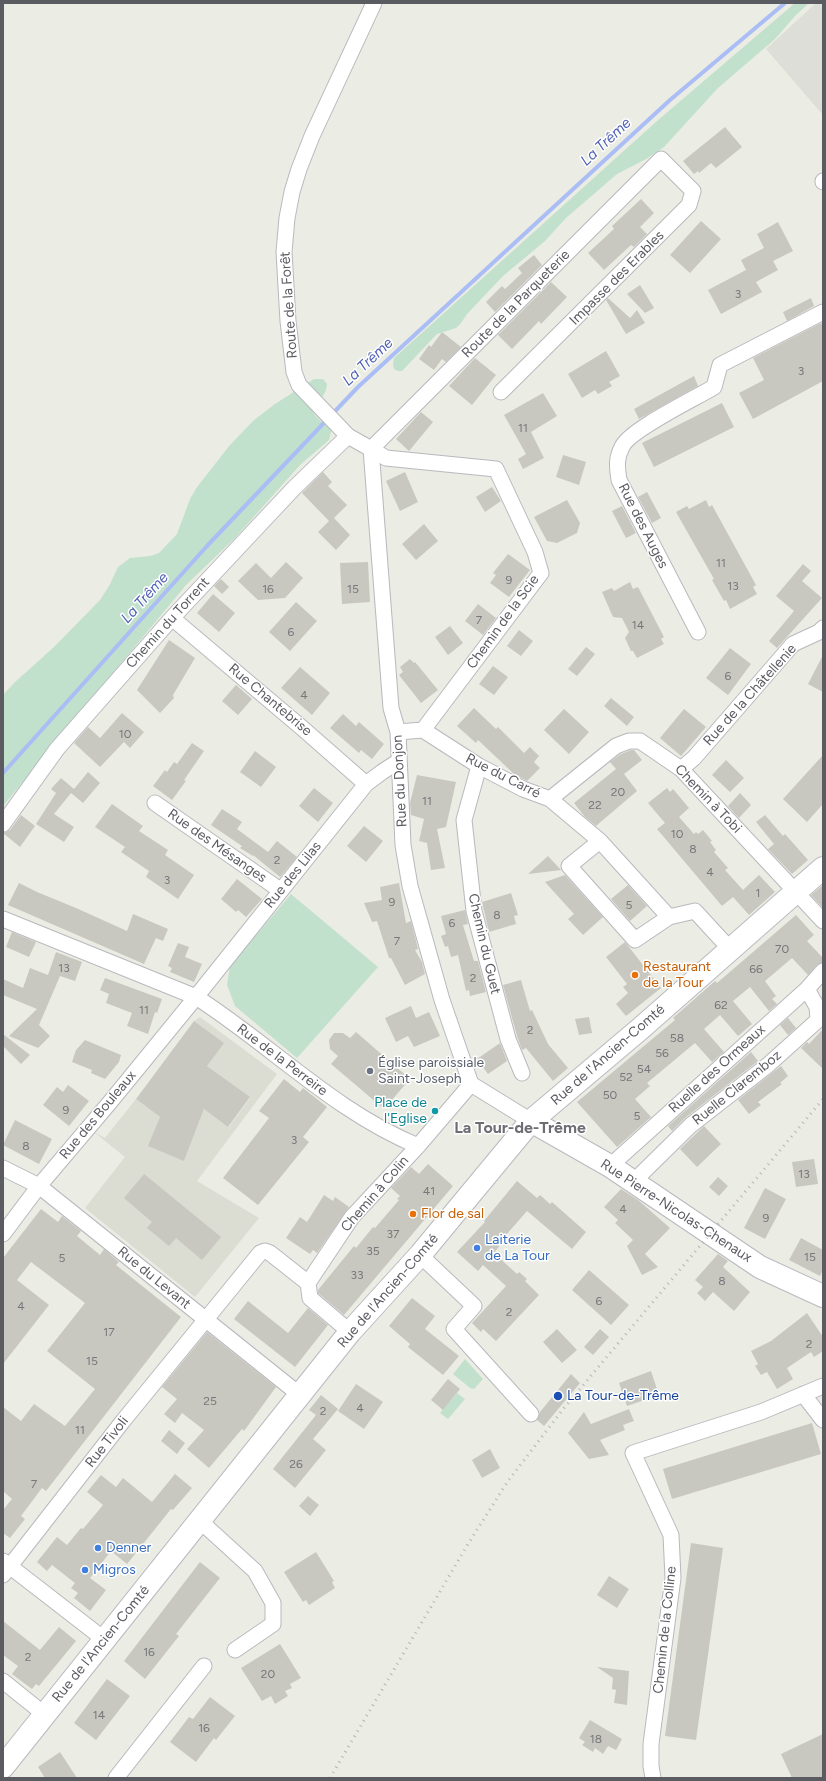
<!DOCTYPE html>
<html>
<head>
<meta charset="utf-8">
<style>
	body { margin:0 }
	#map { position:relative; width:826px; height:1781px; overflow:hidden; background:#ebece3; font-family:Figtree,sans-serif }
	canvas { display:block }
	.frame { position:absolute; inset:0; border:4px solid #5b5c62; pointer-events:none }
</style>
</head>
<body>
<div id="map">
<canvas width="826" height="1781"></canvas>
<div class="frame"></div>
</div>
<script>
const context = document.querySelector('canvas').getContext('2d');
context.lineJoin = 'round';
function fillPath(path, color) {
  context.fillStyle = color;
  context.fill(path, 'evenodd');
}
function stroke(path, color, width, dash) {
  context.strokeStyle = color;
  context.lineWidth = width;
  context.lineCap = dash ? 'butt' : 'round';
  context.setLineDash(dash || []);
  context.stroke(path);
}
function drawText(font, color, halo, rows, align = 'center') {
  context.font = font + ' Figtree,sans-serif';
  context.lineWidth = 3;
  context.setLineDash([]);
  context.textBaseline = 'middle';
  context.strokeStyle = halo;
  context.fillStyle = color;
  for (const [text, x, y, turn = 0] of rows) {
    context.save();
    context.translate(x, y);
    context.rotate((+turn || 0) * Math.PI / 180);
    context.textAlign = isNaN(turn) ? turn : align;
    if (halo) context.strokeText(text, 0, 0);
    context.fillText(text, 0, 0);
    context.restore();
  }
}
fillPath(new Path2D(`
	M816,3H823V115L766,49Z`), '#deded8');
fillPath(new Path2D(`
	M200,1017L277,1074L197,1181L259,1218L195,1297L85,1208L125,1157L94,1132L105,1138L136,1099L160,1117L184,1161L204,1109L229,1127L250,1098L207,1066L223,1043L194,1021Z`), '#dbdcd2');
fillPath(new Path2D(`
	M795,3H809L795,16L775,39L718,88L664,147L646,159L617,174L566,218L545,241L503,276L467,314L461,323L456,328L437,334L402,371H398L394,369L393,364L394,358L657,121Z
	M314,379H323L327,384C325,408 295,404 331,428V432L329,440L300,465L235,538L186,585L3,806V695L15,682L54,647L100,600L109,586L118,567L130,558L150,556L159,553L177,534L190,499L197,487L230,445L254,420L275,404Z
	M291,894L378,967L297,1058L235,1006L227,985L230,966Z
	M465,1359L483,1379L474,1389L470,1388L453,1374Z
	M457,1393L465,1399L448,1419L440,1413Z`), '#c2e1cc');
stroke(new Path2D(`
	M3,773L207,546L358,387L670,100L785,3`), '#aabdf5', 4);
fillPath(new Path2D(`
	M725,127L742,147L716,168L711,163L699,173L698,171L694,174L683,161Z
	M641,199L654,213L640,227L647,234L634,247L631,245L604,270L588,253L614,229L612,226Z
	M701,221L721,239L690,273L670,255Z
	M778,222L793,251L773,261L778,270L756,282L762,292L721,314L708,290L746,270L741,260L764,248L757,234Z
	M534,255L542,265L495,312L486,302L502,286L505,289L522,273L518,268Z
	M551,282L567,297L541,324L539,321L512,349L498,335Z
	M640,285L654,308L645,313L627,294Z
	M608,298L630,318L637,310L645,323L626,334L606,300Z
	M811,298L814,306L787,321L783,312Z
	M821,323L823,326V381L753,419L739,393L764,380L753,358Z
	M442,332L461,347L446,362L442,359L434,370L419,359L429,345L431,347Z
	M606,351L620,376L609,382L612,386L598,394L595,390L582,398L568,374Z
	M475,358L496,375L472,405L449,386Z
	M694,376L698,386L639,419L634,409Z
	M543,393L557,416L531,432L544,458L523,469L518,459L526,454L504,415Z
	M722,403L734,427L654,467L642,443Z
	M421,412L433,422L409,451L396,439Z
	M563,455L586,462L579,485L556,477Z
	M323,472L332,482L328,486L347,505L334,518L350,535L336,550L318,532L329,521L302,493Z
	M405,472L418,502L400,511L386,481Z
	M492,487L501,501L485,512L476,497Z
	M647,492L661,518L652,523L638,497Z
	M567,500L580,523L577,533L557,543L547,541L534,517Z
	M706,500L709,507L712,505L756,585L753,587L757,594L730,609L726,600L724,601L712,580L714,579L676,512L687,506L689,509Z
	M622,506L636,533L626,538L612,511Z
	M424,524L438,541L416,560L402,544Z
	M508,554L530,570L509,597L490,583L496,575L493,573Z
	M286,562L303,578L285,598L258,600L238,581L256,563L271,578Z
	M368,562L370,602L342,604L340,563Z
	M803,564L811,571L802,581L822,598L777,648L769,641L794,611L776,596Z
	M221,579L229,587L222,594L214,586Z
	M630,582L633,589L638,587L664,637L661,639L664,644L637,658L633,651H631L625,638L629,632L622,618L613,617L602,592L612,588L614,591Z
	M213,594L235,613L219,632L197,613Z
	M296,602L317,621L290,651L269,632Z
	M478,604L496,618L483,635L465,621Z
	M450,626L463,643L448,655L435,637Z
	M519,630L533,641L521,656L507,646Z
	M169,640L195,658L173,695L174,698L160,713L137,690Z
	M586,647L595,654L577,676L568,669Z
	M730,648L751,664L728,695L706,678Z
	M823,655V692L808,684Z
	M410,659L414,663L415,662L438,690L421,703L399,675L403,672L400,667Z
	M493,666L508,677L494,695L479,684Z
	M300,667L330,693L312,715L281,688Z
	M236,685L252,699L238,715L222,701Z
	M611,698L634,717L627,726L604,706Z
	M474,708L496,729L498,727L524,753L530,747L539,756L534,762L540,768L527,781L514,774L478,740L476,743L457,726Z
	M564,709L589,732L569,754L544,730Z
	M684,709L706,727L681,756L660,738Z
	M122,713L144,732L130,748L124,742L100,767L74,743L88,727L100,738Z
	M343,714L356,726L359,722L384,744L372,759L361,750L359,753L330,728Z
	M192,743L204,751L184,780L186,781L172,800L153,786L165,770L167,772L174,762L177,764Z
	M631,750H634L642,760L624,774L637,791L596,826L585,817L574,803L616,769L610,762L621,754Z
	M255,751L276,767L261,787L240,772Z
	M823,755V804L807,822L783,799Z
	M726,760L744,778L730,792L712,775Z
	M88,772L100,783L83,803L71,793L54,814L74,827L64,842L36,824L56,793L51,789L61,778L74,789Z
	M417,775L456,782L446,827L437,829L445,868L431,870L427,843L419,841L424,819L411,815L410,803Z
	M314,788L333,803L318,822L299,806Z
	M667,788L670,792L673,789L689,808L679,817L694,834L696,832L698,834L703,830L712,841L710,842L716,850L714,852L728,868L725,870L743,890L759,875L775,892L749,915L733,897L722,906L657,829L665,823L648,803Z
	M740,793L751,805L739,818L728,806Z
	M112,804L143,826L139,831L168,850L165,855L194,875L178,899L146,877L149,871L121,852L125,847L95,827Z
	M222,809L242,822L237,829L268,852L277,841L297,857L280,877L253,855V856L240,848L242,846L211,825Z
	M21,815L35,826L20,847L3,833L10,830Z
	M765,815L783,836L785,834L808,860L792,874L768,849L774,844L756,822Z
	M364,826L383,841L366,862L347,846Z
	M548,856L561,870L528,874Z
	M565,875L603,917L583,935L568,919L574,914L545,882Z
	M237,879L262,899L246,917L238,910L236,912L221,899Z
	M19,883L37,892L76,908L127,931L133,914L168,929L163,941L156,938L144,964L8,905Z
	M399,883L406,923L411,921L418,949L415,950L422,962L425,974L405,985L391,958H389L377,921L372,922L364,903L382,900L380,887Z
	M628,885L647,906L630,921L611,899Z
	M823,885V908L811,895Z
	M511,893L518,915L514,916L516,924L489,932L482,902Z
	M465,910L468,924L463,925L474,961H478L486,992L470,996L469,990L466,991L458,955L451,957L448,946L445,947L441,936L446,934L441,916Z
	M796,915L814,935L807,941L823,958V962L817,965L808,975L792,958L765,981L776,996L772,999L777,1004L769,1011L750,987L733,1001L752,1024L738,1036L720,1015L704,1029L724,1052L712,1062L695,1043L647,1083L650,1086L635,1099L651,1117L617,1147L577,1102L675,1020L673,1018L715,981L717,983Z
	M12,932L36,942L29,957L6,947Z
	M625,942L661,988L626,1016L616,1004L628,993L623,987L627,984L606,957Z
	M178,943L189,947L185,957L202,964L194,982L170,972L172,968L168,966Z
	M56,952L82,962L75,981L60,976L39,1025L50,1036L38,1048L9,1036L37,1009L3,995V979L23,988L30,968L48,975Z
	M105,978L162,999L157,1013L155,1012L148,1034L127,1026L132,1013L106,1003L109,994L100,990Z
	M521,980L530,1011L532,1010L548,1044L568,1068L553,1081L526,1048L522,1050L517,1036L503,985Z
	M411,1006L416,1018L429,1012L440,1036L414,1047L408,1036L396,1042L385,1018Z
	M589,1017L592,1033L579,1035L575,1019Z
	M788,1018L796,1028L788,1035L780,1025Z
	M194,1021L224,1043L207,1066L250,1097L228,1127L204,1109L184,1161L148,1146L160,1117L136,1099Z
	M823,1029V1069L801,1048L807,1042L809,1044Z
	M356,1032L410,1079L384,1109L331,1064L338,1056L330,1049L329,1040L334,1033H343L350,1038Z
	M3,1034L30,1055L21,1064L3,1046Z
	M85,1040L121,1055L119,1062L105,1079L91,1073L92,1070L72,1062L76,1050Z
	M500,1043L507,1061L488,1074L477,1059Z
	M751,1052L758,1061L685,1118L672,1131L668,1126Z
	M781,1066L788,1076L780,1083L782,1084L758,1102L761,1105L749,1114L738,1100Z
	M284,1079L300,1092L303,1088L327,1107L303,1137L309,1142L258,1205L223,1178L269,1118L259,1111Z
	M68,1085L89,1101L69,1126L43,1105L57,1087L63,1092Z
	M15,1120L52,1139L39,1164L3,1145Z
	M704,1126L721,1144L697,1167L680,1149Z
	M814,1159L818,1184L796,1187L792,1162Z
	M428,1164L453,1186L344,1315L318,1293V1290L354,1246L356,1248L373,1227L375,1228L399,1200L397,1199L400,1196L391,1188L411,1167L419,1174Z
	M144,1174L221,1237L202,1260L176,1238L169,1246L147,1228L152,1222L124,1198Z
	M718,1177L728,1186L719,1196L709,1187Z
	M517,1181L537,1198L540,1195L550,1204L552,1202L586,1232L572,1249L527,1211L499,1243L501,1244L494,1253L517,1274L519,1272L527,1279L525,1281L539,1295L496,1341L483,1329L481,1332L472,1323L506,1286L483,1265L478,1271L457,1252L485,1222L484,1221Z
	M765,1188L786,1199L765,1239L744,1228Z
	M621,1189L638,1200L670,1228L645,1254L658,1267L642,1275L627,1246L633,1240L615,1223L618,1220L604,1207Z
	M324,1195L333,1201L335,1197L349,1207L317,1253L313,1250L310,1254L286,1238L300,1217L307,1222Z
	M41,1209L58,1222L62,1216L81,1231L77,1236L100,1255L104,1249L119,1262L116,1265L181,1317L46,1491L42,1488L21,1516L25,1519L10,1538L3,1533V1510L12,1499L3,1491V1407L21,1421L34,1404L65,1426L95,1389L47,1351L85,1303L31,1262L17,1280L49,1305L3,1364V1258Z
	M801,1238L823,1250V1269L820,1276L789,1260Z
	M718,1254L728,1261L723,1267L750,1292L734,1311L713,1292L705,1301L697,1293L703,1287L695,1280Z
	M589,1270L629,1305L611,1325L572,1290Z
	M412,1298L435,1316L425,1329L459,1356L443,1375L408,1347L410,1344L389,1326Z
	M248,1301L288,1333L308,1308L328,1325L295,1367L234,1319Z
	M807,1313L823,1337V1351L814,1357L811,1352L787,1368L793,1379L777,1389L767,1372L761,1375L755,1366L758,1364L751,1351L771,1341Z
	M557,1329L577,1350L562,1363L543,1342Z
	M600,1329L609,1337L593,1355L584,1347Z
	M207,1332L276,1387L244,1431L242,1429L209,1468L187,1449L204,1430L182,1413L175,1423L164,1414L177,1399L162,1387Z
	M651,1371L659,1395L627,1406L619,1383Z
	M571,1374L580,1383L544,1426L537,1420L540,1412Z
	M448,1379L460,1389L443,1410L431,1400Z
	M356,1384L383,1402L364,1429L338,1411Z
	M321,1395L338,1409L313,1439L326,1450L295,1488L273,1469L316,1415L309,1410Z
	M629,1409L634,1421L623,1425L625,1430L600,1440L609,1455L589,1459L568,1433L584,1412L591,1424Z
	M812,1423L821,1454L672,1499L663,1469Z
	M169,1430L185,1443L177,1454L161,1441Z
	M490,1449L500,1468L482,1478L472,1460Z
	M175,1474L192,1488L173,1510L171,1509L127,1564L111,1551L90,1578L106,1590L90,1611L74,1598L78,1593L71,1588L75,1583L52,1565L47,1571L37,1562L57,1537L67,1545L81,1528L83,1529L103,1505L87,1492L101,1475L116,1487L123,1478L152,1502Z
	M308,1496L319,1505L310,1516L299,1506Z
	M691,1543L723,1548L696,1740L665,1736Z
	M316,1552L334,1581L332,1582L335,1588L309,1605L306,1600L303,1602L284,1572Z
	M200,1562L220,1578L176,1634L179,1636L145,1679L124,1661Z
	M609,1576L629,1589L617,1608L597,1595Z
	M3,1621L40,1650L59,1627L76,1641L39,1686L36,1684L32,1689L12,1674L18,1666L3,1655Z
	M280,1644L301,1678L290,1684L292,1688L285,1691L288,1696L275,1704L271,1696L262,1701L241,1668Z
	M597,1667L629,1671L627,1705L614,1703L616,1690L612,1689L613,1678Z
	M107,1679L130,1696L96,1740L74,1723Z
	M210,1697L235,1716L216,1740L214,1738L196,1762L170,1742L189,1717L193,1719Z
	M590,1720L622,1739L616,1750L608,1746L603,1754L595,1748L593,1752L582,1745L585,1742L579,1738Z
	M823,1734V1778H792L781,1754Z
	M60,1752L77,1778H45L38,1767Z`), '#c8c8c0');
const street = new Path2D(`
	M374,3L312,136L299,169L292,192L287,218L284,252L288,321L294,372L299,385L348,436L371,449L391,708L398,732L403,845L410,886L442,1000L471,1084
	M823,181V182
	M172,618L301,727L366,784
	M698,632L619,480C617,467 616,458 622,447C629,430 696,398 714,387L720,365L823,312
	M423,730L541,573L535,552L496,469L386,458L371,449L661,159L693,191L689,205L501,392
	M398,732L423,730L479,766L523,789L550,799L600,841L669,917L695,911L730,949
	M479,766L464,820L474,911L508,1039L522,1073
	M681,769L694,758L793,644L819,632L823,628
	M550,799L616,746L629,741H640L681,769L823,921
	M155,803L280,890
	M3,824L57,749L172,618L295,487L348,436
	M600,841L569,866L635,940L669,917
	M3,919L196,997C271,1045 335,1112 418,1146L471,1084L531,1121
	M610,1166L807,989L823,971
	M3,1168L39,1186L300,1395
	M633,1182L691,1125L768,1065L818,1020L817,1007L807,989
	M3,1234L39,1186L111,1101L196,997L366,784L382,772L399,761
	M420,1255L474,1306L454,1329L531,1414
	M350,1332L310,1298L308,1283L352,1217L418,1146
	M803,1394L823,1420
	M199,1520L255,1571L273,1603V1624L235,1650
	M3,1561L105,1640
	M3,1575L123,1421L260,1253L265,1251L270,1253L308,1283
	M3,1681L44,1714
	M116,1778L204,1666
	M653,1778L651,1766V1744L673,1578L671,1535L633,1453L761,1412L823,1386`);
const secondary = new Path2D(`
	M531,1121L610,1166L760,1267L823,1296
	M3,1767L350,1332L420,1255L531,1121L640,1029L823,868`);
stroke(street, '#b8b9be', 17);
stroke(secondary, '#b9b9c0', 24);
stroke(street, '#fff', 15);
stroke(secondary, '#fff', 22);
stroke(new Path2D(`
	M330,1778L468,1544L508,1481L564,1408L823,1099`), '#b5b5b6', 3, [1, 5]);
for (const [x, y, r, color] of [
	[635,975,4,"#e8710a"],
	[370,1071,4,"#6b7280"],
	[435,1111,4,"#0f9aa8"],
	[413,1214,4,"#e8710a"],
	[477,1248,4,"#3f7fe0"],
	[558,1396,5,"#1a4fb4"],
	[98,1548,4,"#3f7fe0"],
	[85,1570,4,"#3f7fe0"]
]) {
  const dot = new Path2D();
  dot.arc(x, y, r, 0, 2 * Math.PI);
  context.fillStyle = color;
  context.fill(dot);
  stroke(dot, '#fff', 1.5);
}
drawText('12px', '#76777a', null, [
	["3",738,294],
	["3",801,371],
	["11",523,428],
	["11",721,563],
	["9",509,580],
	["13",733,586],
	["16",268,589],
	["15",353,589],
	["7",479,620],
	["14",638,625],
	["6",291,632],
	["6",728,676],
	["4",304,695],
	["10",125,734],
	["20",618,792],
	["11",427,801],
	["22",595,805],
	["10",677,834],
	["8",693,849],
	["2",277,860],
	["4",710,872],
	["3",167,880],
	["1",758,893],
	["9",392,902],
	["5",629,905],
	["8",497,915],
	["6",452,923],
	["7",397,941],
	["70",782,949],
	["13",64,968],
	["66",756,969],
	["2",473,978],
	["62",721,1005],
	["11",144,1010],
	["2",530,1030],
	["58",677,1038],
	["56",662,1053],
	["54",644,1069],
	["52",626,1077],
	["50",610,1095],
	["9",66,1110],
	["5",637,1116],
	["3",294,1140],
	["8",26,1146],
	["13",804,1174],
	["41",429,1191],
	["4",623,1209],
	["9",766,1218],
	["37",393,1234],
	["35",373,1251],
	["15",810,1257],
	["5",62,1258],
	["33",357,1275],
	["8",722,1281],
	["6",599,1301],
	["4",21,1306],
	["2",509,1312],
	["17",109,1332],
	["2",809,1344],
	["15",92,1361],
	["25",210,1401],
	["4",360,1408],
	["2",323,1411],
	["11",80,1430],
	["26",296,1464],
	["7",34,1484],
	["16",149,1652],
	["2",28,1657],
	["20",268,1674],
	["14",99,1715],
	["16",204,1728],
	["18",596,1739]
]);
drawText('14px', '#5b5c62', '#fff', [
	["Impasse des Erables",617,278,-45],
	["Route de la Parqueterie",516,304,-45],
	["Route de la Forêt",289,305,-94],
	["Rue des Auges",643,526,63],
	["Chemin de la Scie",503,622,-54],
	["Chemin du Torrent",168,623,-48],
	["Rue de la Châtellenie",750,695,-48],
	["Rue Chantebrise",270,700,40],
	["Rue du Carré",503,776,27],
	["Rue du Donjon",400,781,-93],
	["Chemin à Tobi",708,799,46],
	["Rue des Mésanges",217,846,35],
	["Rue des Lilas",293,875,-51],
	["Chemin du Guet",484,944,77],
	["Rue de l'Ancien-Comté",608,1055,-41],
	["Rue de la Perreire",282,1060,37],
	["Ruelle des Ormeaux",717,1069,-42],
	["Ruelle Claremboz",737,1088,-39],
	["Rue des Bouleaux",98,1115,-50],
	["Chemin à Colin",375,1194,-49],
	["Rue Pierre-Nicolas-Chenaux",676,1211,33],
	["Rue du Levant",154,1278,39],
	["Rue de l'Ancien-Comté",388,1291,-49],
	["Rue Tivoli",107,1442,-52],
	["Chemin de la Colline",665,1630,-84],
	["Rue de l'Ancien-Comté",101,1644,-51]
]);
drawText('14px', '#c56008', '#fff', [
	["Restaurant",643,967],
	["de la Tour",643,983],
	["Flor de sal",421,1214]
], 'left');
drawText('14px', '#5b616d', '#fff', [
	["Église paroissiale",378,1063],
	["Saint-Joseph",378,1079]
], 'left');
drawText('14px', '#0d838f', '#fff', [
	["Place de",427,1103],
	["l'Eglise",427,1119]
], 'right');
drawText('14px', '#366cbe', '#fff', [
	["Laiterie",485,1240],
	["de La Tour",485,1256],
	["Denner",106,1548],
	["Migros",93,1570]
], 'left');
drawText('14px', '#164399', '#fff', [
	["La Tour-de-Trême",567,1396]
], 'left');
drawText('italic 15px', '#5062b5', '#fff', [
	["La Trême",606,142,-43],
	["La Trême",368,362,-43],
	["La Trême",145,598,-48]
]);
drawText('bold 16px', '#6d6e74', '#fff', [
	["La Tour-de-Trême",520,1128]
]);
</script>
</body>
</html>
